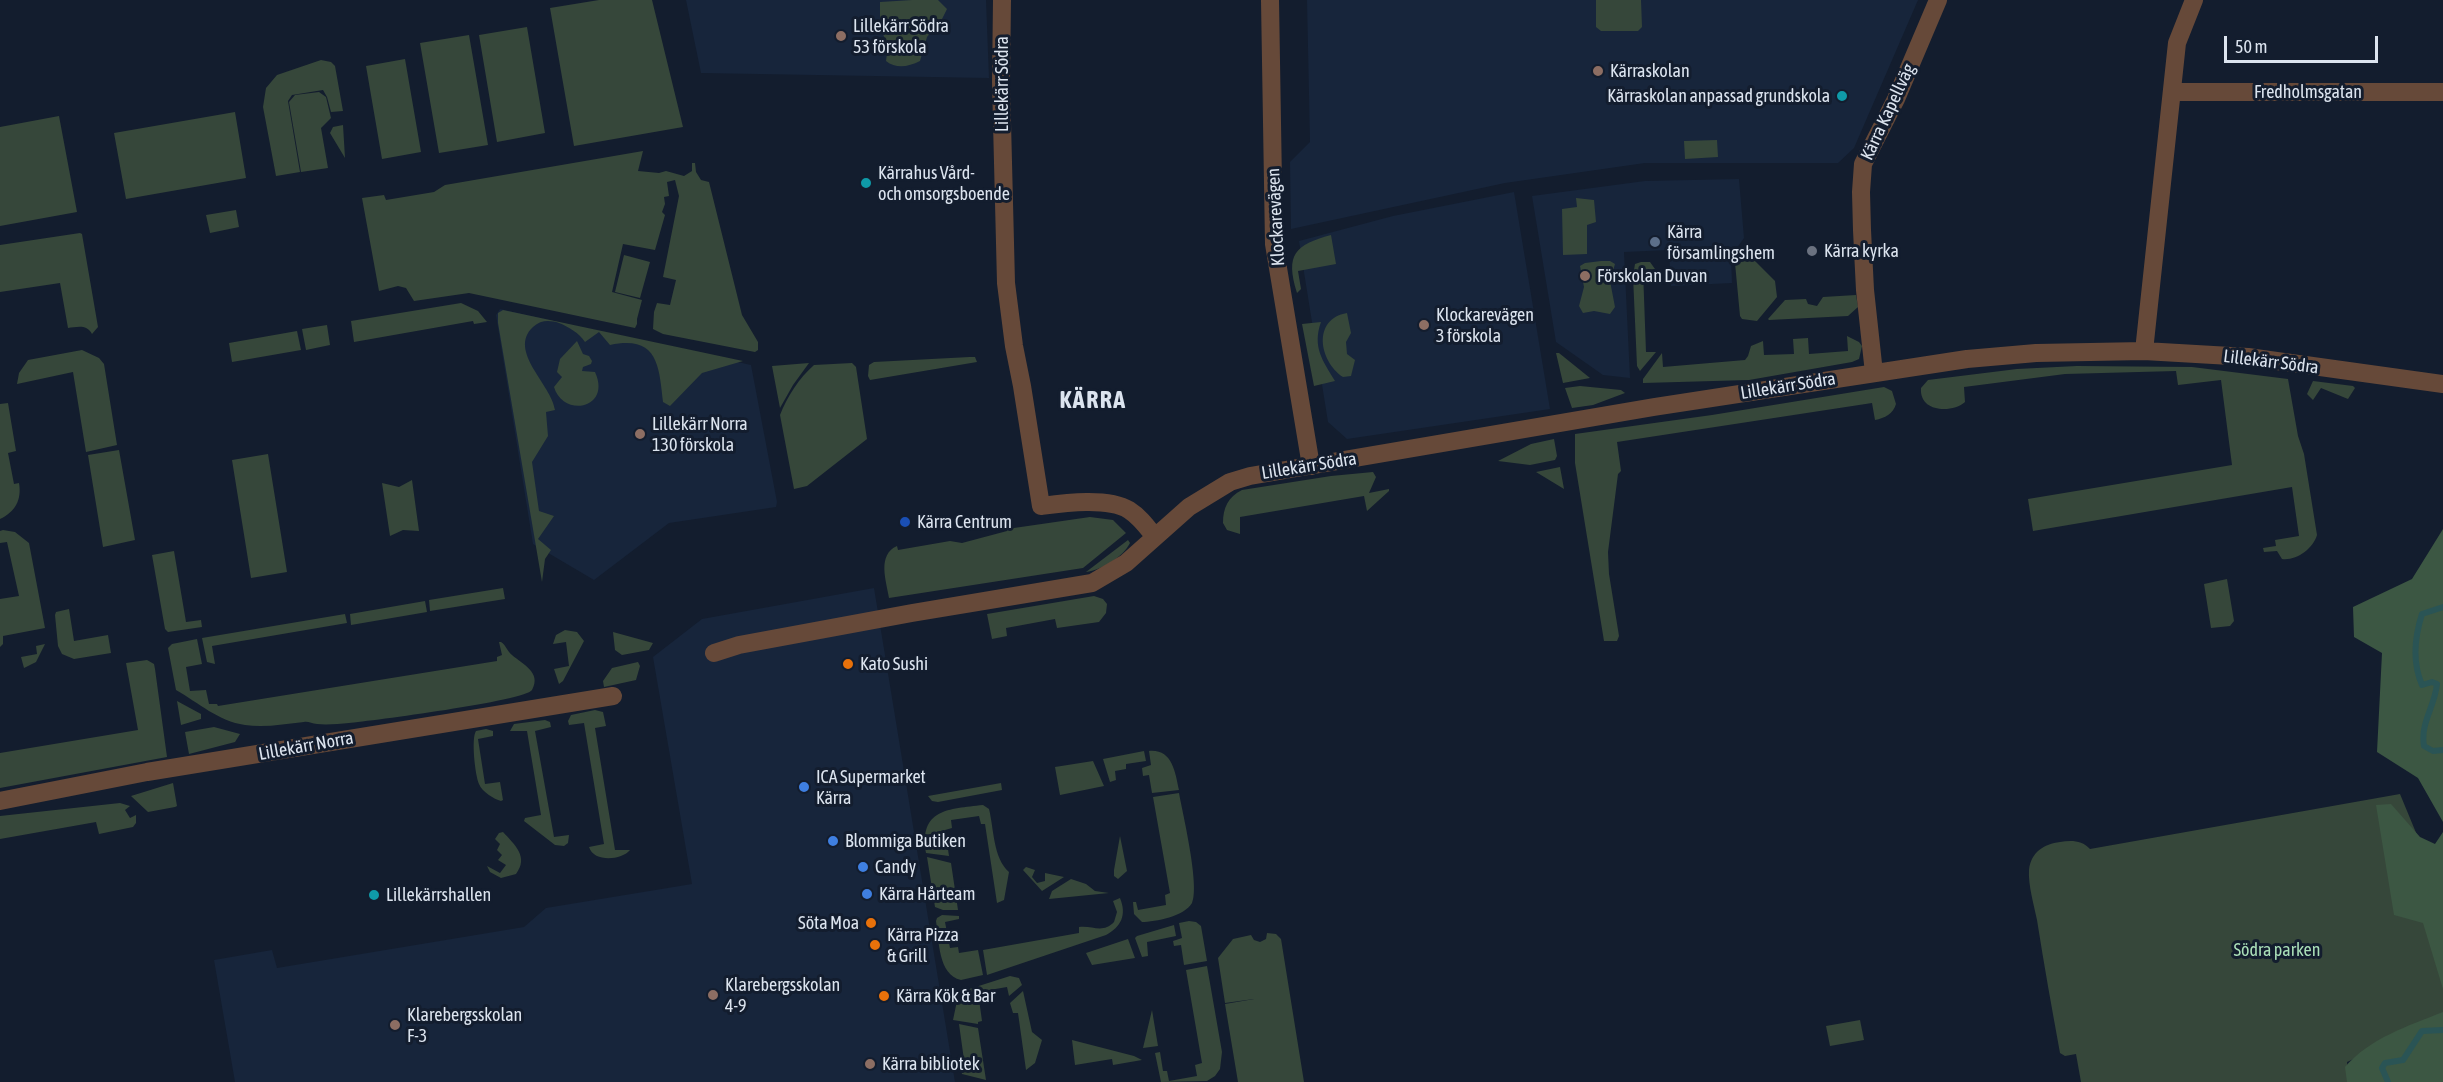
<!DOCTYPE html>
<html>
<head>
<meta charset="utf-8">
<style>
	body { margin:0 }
	#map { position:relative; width:2443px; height:1082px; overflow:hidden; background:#131d2e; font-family:"Asap Condensed",sans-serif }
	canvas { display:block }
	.scale { position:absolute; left:2224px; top:36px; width:154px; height:27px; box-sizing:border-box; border:3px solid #dce4ef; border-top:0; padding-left:8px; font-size:18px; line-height:21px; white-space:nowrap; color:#dce4ef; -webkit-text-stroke:4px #131d2e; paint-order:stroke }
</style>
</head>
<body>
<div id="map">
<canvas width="2443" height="1082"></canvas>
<div class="scale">50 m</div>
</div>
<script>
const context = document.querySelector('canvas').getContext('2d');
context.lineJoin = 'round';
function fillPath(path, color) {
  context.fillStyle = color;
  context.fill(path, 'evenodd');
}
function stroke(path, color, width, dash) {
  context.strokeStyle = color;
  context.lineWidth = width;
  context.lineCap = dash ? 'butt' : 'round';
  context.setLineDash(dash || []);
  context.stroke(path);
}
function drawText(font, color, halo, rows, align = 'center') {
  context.font = font + ' "Asap Condensed",sans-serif';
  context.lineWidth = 6;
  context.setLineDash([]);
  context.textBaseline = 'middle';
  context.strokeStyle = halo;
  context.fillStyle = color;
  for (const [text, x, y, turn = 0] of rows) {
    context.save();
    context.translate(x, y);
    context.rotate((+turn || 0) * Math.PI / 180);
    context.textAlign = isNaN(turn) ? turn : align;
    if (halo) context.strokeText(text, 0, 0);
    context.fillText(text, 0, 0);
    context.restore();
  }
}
fillPath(new Path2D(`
	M686,0H986L989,78L701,73Z
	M1307,0H1918L1854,148L1838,163H1645L1505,183L1291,229L1290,162L1310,142Z
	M1739,179L1744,238L1731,256L1732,283L1671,286L1669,250L1624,252L1630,378L1603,375L1556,342L1532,196L1645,181Z
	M1514,192L1550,409L1347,439L1328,422L1299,241L1393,216Z
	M500,309L751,365L777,502L776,507L669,523L594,580L533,544L496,315Z
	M874,588L955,1082H235L214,960L272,950L277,968L524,927L546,908L692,884L653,657L702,619Z`), '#17253b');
fillPath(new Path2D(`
	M599,0H652L683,127L574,146L550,8Z
	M912,0H938L947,9L942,19L927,37L920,61C908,67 896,69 886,61L888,46L880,27V2Z
	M1596,0H1641L1642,27L1638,31H1601L1596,27Z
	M527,27L545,133L497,142L479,35Z
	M469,35L488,145L439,153L420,43Z
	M405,59L421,152L382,159L366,66Z
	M321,60L331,62L335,66L343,111L331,112L327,97L323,90L292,95L288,101L300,172L276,176L263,107L266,88L277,75Z
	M319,92L326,97L331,118L321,128L328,168L301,172L289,102L295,95Z
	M235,112L246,178L126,199L114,133Z
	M59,116L77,212L0,226V127Z
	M343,125L345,158L330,133L333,127Z
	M1717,140L1718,157L1685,159L1684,141Z
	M643,151L638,171L659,173L666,171L684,176L692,171V163H695L696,172L701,180L709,182L742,315L758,342V350L755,352L663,334L653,329L654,312L657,303L670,305L676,280L663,277L679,196L675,180L667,182L669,196L664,197L665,204L662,212L665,215L655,250L623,244L612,292L642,300L637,319V324L635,328L469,293L414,301L406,288L398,286L379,291L362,198L384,195L386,200L434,192L445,185Z
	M1576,198L1594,200L1596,222L1587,225V254L1563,255L1562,209L1577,207Z
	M236,210L239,227L210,233L206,215Z
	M80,233L82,234L98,327L92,334C87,324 77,327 68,328L60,283L0,292V245Z
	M1331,235L1336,264L1298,271L1301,289L1297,293C1285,254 1295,245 1331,235Z
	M1742,252H1746L1775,281L1777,297L1757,321L1742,319L1740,316L1735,263Z
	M624,255L650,262L640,298L615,292Z
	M1601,261H1610L1615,264L1610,281L1615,307L1610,314L1594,311L1583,313L1579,306L1584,287L1580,266L1585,263Z
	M1641,262H1650L1655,269L1643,270L1646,352H1656L1640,371L1637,366L1633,276L1635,264Z
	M1856,295L1858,307L1848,316L1769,320L1768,319L1785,300L1806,299L1808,304L1817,306L1823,297Z
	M461,303L478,311L487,322L474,324L473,321L354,342L351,321Z
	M503,310L743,361L702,373L670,406L663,402C659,366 658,335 610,345L599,332L585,342C579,333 569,327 559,323C549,320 541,320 533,327C507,351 552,385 555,410L546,412L548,436L532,462L539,511L554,516L538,539L551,550L545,559L542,582L498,323V313Z
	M1347,313L1351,333L1346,342L1347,354L1355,360L1351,376L1343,377C1319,361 1312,319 1347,313Z
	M1321,322C1312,347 1323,361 1335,381L1314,386L1302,324Z
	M327,325L330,345L306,350L302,329Z
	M297,331L301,350L232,362L229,343Z
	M1847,336L1859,342L1862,346L1859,359L1852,362L1749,380L1643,383V379L1662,353L1663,367L1745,360L1748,356L1751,346L1763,341L1764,355L1794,354L1793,339L1808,338L1809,354L1848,351Z
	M577,341L583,354L589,356L592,361L591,364L583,367L582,371L595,372C612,409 563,418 554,387L562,377L557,372L560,359Z
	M82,350L99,358L104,364L117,445L86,452L73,372L17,384L19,373L28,360Z
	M1556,353H1559L1590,378L1563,383Z
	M970,357H975L977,362L870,380L868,376L869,365L874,362Z
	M809,363L793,385L780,408L772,366Z
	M852,363L856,367L867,439L807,486L794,489L780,415C787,397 799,378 814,365Z
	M2077,366L2192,367L2288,379L2298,436L2304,454L2317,535C2313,549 2296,561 2282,559L2277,551L2264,552L2263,548L2276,546L2275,540L2299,536L2292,487L2033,531L2028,499L2232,465L2221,380L2178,385L2176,371L2065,374L1964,387L1965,402C1953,413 1919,413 1921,388L1928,380L2017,369Z
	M2313,381L2353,386L2355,388L2348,399L2321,388L2313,400L2307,394Z
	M1580,386L1621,390L1625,393L1593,405L1572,408L1565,388Z
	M1884,387L1892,391L1896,404C1893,414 1885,418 1875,420L1872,403L1617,442L1621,471L1618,474L1608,552L1609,574L1619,636L1617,641H1604L1575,463V434L1712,415Z
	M8,403L16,451L8,453L14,484L19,483C22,500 15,512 0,519V404Z
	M1554,439L1557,456L1555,460L1530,465L1498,461L1531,444Z
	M119,450L135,540L103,547L88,455Z
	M268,454L287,572L251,578L232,460Z
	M1560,467L1564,489L1536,472Z
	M1373,472L1376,477L1369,493L1389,489V491L1367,511L1364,496L1240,517V534L1227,530L1223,523C1223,508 1228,497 1242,490L1331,476Z
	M412,480L419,531L403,530L390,536L382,483L399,487Z
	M1090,517L1113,520L1126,533L1083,568L889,598C886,580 877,555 897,546L898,550L950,541L962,543L1007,531V529Z
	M3,530L15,532L29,543L45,628L3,636V644L0,647V599L19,596L7,542L0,543V531Z
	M1128,540L1130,543C1123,557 1102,570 1086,572Z
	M174,551L186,622L201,620L202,627L168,632L165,629L152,555Z
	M2227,579L2234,621L2230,626L2211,628L2204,584Z
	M503,588L505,599L430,611L429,600Z
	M1094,596L1103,599L1107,604L1106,613L1099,622L1057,628L1055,619L1006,628L1007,636L992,639L987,614Z
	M425,601L427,612L351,625L350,614Z
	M69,609L74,641L108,635L111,653L74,659L62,654L58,646L55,615L56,612Z
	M345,614L347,623L212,646L215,664L207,662L202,638Z
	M565,630L577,632L584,641L563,681L559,684L554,669L569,666L566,642L553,644L556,635Z
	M613,632L653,643L649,650L622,655L615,650Z
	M197,639L202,664L186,667L190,691L206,690L209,704H217L218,706L497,661V657L502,655L499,642H501C506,645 507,651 512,655C522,664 542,672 532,690C525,701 370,721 349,723C339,724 326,725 317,724C312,724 308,721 304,722C285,724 264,728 245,725C218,721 199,703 176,690L168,648L172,644Z
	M45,644L36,662L24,668L21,657L37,654L36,646Z
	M147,660L154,664L155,669L167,757L0,788V753L138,730L126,663Z
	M638,662L640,666L636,680L604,687L603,681L612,668Z
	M177,701L201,714V719L181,725Z
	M595,710L603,712L606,726L595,728L615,850H630C622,860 594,863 589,847L604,844L584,723L569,725L568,721L571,715Z
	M545,720L550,722L551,727L535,731L554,837L569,835L568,843L564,846L555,845L524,821L525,818L541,815L527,731H510L514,724Z
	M214,727L240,734L235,742L189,754L185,732Z
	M486,729L493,731V736L478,739L485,784L500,782L503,800L501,801C494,799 482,792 479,784C475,775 471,738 476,731Z
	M1144,751L1146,761L1126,764V769L1115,771L1116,780L1110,782L1103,759Z
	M1149,751C1172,749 1175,771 1179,790L1152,793L1149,775L1143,776L1142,768L1151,765Z
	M1093,761L1104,786L1060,795L1055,767Z
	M173,783L177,806L175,807L148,812L131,796Z
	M1001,783L1002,790L938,802L932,801L928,796Z
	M1179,793C1183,815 1200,886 1192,903C1185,916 1155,922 1142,922L1134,914L1133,902H1136L1138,910L1166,905L1165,895L1170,893L1153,797Z
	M2400,794L2424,852L2443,941V1019L2347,1062L2349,1082H2081L2076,1054L2065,1056L2060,1053C2052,1009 2044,965 2037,920C2034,905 2028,885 2029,870C2031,852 2044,844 2060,842C2071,840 2082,840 2090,849Z
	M120,803L130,806L125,810L130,818L136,815V823L133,827L99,834L96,822L0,839V816Z
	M983,805L989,809C994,829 993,858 1009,872L1004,900L997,903L985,824H981L979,816L951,820L952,828L945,830L949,856L926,853C919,809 948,809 983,805Z
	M503,832C515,845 529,857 516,874L501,878L490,872L487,866L500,873L506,865L498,860L502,855L497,850L500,844L495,839L499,833Z
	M1120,836L1127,871L1118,879L1114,876V870Z
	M927,857L951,863L958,910H943L935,907Z
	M1026,867L1035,870L1032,877L1037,883L1045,881V873L1064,877L1042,891L1023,870Z
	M1071,879L1086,884L1095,891L1109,893L1049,899L1052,891Z
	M1120,898C1127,915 1121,927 1106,935L987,975L983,950L1079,933V927C1092,925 1103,934 1114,922L1117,912L1113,901Z
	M942,915L959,916V919L945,922L950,948L958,947L959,953L978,950L983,975L961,980C938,975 939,940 936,921L937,918Z
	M1189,921L1196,922L1201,926L1207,961L1184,965L1181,945L1174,946L1173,941L1182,938L1179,923Z
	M1174,925L1176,936L1147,942L1148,956L1142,957L1135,938L1137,936Z
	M1267,933L1276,934L1281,939L1304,1082H1238L1225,1004L1254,999L1225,1003L1218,958L1233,939L1251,935L1254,940L1260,942L1266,939Z
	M1128,939L1135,958L1092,965L1086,953Z
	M1207,966L1222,1052L1220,1069L1215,1076L1207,1081L1161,1082L1155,1053L1160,1052L1163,1071H1167L1169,1081L1197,1076L1195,1065L1202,1063L1186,970Z
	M1010,976L1019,978L1022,985L1009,996L1007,987L978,992L982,1021L978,1022V1024L953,1020L958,996L963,991Z
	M1023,991L1032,1032L1042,1040L1035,1063L1026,1070L1018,1013H1013L1010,1003Z
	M1152,1010L1158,1046L1143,1048Z
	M1860,1020L1864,1040L1830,1046L1826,1026Z
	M959,1024L978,1028L986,1080L962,1074L960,1064L964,1060Z
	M1072,1040L1134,1056L1142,1060L1113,1065L1112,1059L1075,1065Z`), '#36473a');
fillPath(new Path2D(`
	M2443,529V822L2418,778L2377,752L2382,653L2354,637L2353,607L2412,579Z
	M2391,804L2420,837L2435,844L2443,832V989L2423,923L2394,915L2376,805Z
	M2443,1012V1082H2347L2345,1067C2370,1038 2408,1026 2443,1012Z`), '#3c5743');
stroke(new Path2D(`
	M2443,607L2422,614C2415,636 2412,662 2422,685L2432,682L2437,684C2435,706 2420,723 2424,746L2433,751L2443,750
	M2388,1082L2382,1068L2385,1063L2403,1060L2422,1031L2443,1030`), '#2a5455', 6);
stroke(new Path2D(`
	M1002,0L1001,82L1006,283L1014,346L1022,386L1041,506C1064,503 1108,497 1129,510C1140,517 1147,527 1155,537
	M1270,0L1274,244L1311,466
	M2172,92H2443
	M2144,351L2177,43L2194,0
	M1874,373L1865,290L1862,230L1861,192L1863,164L1896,99L1938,0
	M714,653L739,645L912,613L1092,583L1126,563L1189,507L1230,482L1250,476L1654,407L1967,359L2036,353L2144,351L2248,357L2443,384
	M0,801L147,772L613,696`), '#664939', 18);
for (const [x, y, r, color] of [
	[841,36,6,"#8d6e63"],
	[1598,71,6,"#8d6e63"],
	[1842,96,6,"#0f9aa8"],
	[866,183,6,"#0f9aa8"],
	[1655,242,6,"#5c6f8a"],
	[1812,251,6,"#6b7280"],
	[1585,276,6,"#8d6e63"],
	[1424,325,6,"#8d6e63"],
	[640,434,6,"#8d6e63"],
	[905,522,6,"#1a4fb4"],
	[848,664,6,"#e8710a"],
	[804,787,6,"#3f7fe0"],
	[833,841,6,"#3f7fe0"],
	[863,867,6,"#3f7fe0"],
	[867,894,6,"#3f7fe0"],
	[374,895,6,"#0f9aa8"],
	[871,923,6,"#e8710a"],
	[875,945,6,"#e8710a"],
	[713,995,6,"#8d6e63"],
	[884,996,6,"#e8710a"],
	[395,1025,6,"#8d6e63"],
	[870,1064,6,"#8d6e63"]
]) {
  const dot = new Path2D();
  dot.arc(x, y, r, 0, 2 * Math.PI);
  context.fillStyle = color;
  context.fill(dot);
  stroke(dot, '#131d2e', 2);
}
drawText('18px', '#dce4ef', '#131d2e', [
	["Lillekärr Södra",853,26],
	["53 förskola",853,47],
	["Kärraskolan",1610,71],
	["Kärraskolan anpassad grundskola",1830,96,"right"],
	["Kärrahus Vård-",878,173],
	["och omsorgsboende",878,194],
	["Kärra",1667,232],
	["församlingshem",1667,253],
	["Kärra kyrka",1824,251],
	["Förskolan Duvan",1597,276],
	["Klockarevägen",1436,315],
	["3 förskola",1436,336],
	["Lillekärr Norra",652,424],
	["130 förskola",652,445],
	["Kärra Centrum",917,522],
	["Kato Sushi",860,664],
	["ICA Supermarket",816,777],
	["Kärra",816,798],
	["Blommiga Butiken",845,841],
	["Candy",875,867],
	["Kärra Hårteam",879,894],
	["Lillekärrshallen",386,895],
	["Söta Moa",859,923,"right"],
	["Kärra Pizza",887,935],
	["& Grill",887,956],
	["Klarebergsskolan",725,985],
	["4-9",725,1006],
	["Kärra Kök & Bar",896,996],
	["Klarebergsskolan",407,1015],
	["F-3",407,1036],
	["Kärra bibliotek",882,1064]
], 'left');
drawText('18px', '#dce4ef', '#131d2e', [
	["Lillekärr Södra",1002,84,-90],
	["Fredholmsgatan",2308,92],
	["Kärra Kapellväg",1888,112,-65],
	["Klockarevägen",1276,217,-93],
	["Lillekärr Södra",2271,362,7],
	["Lillekärr Södra",1788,386,-9],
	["Lillekärr Södra",1309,466,-9],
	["Lillekärr Norra",306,746,-10]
]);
drawText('18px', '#aadfb8', '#131d2e', [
	["Södra parken",2277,950]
]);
context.letterSpacing = '1.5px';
drawText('bold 24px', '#dce4ef', '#131d2e', [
	["KÄRRA",1093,400]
]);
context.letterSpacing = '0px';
</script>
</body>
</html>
